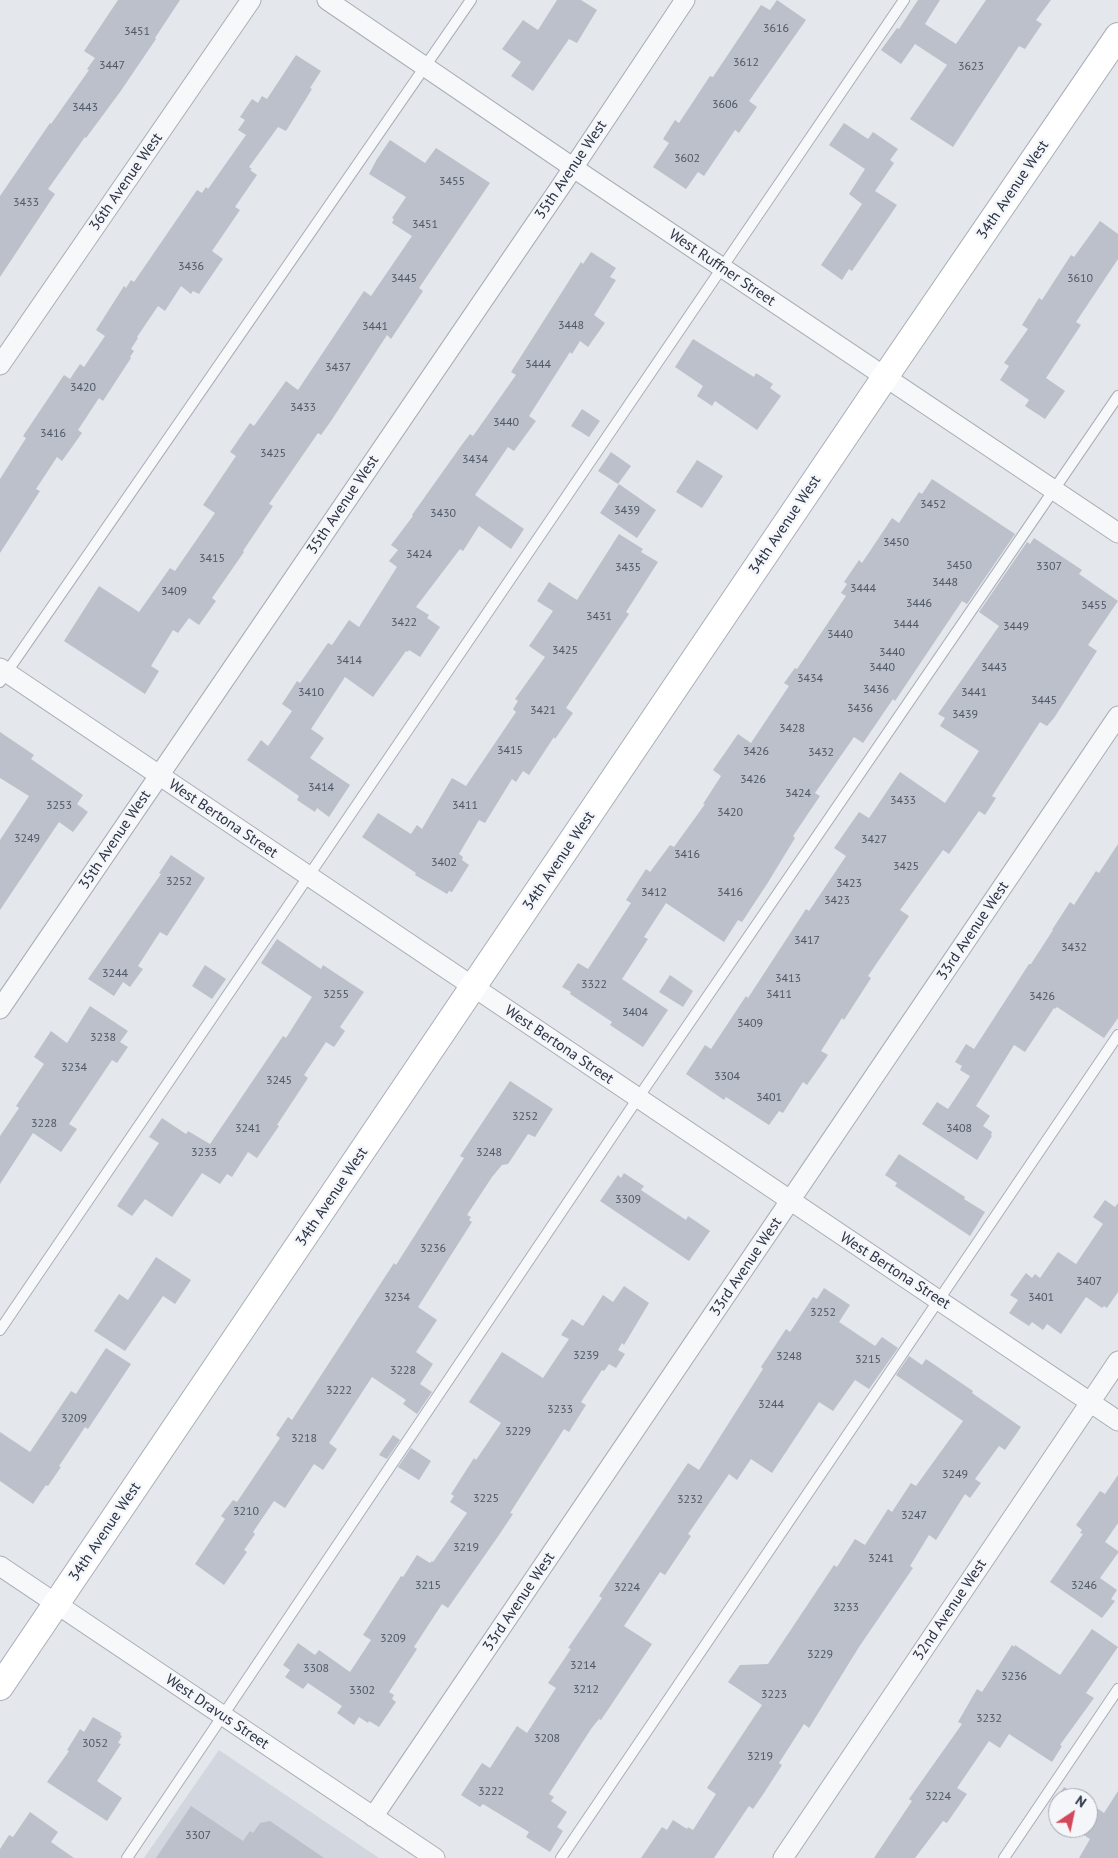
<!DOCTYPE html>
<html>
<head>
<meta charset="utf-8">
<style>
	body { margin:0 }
	#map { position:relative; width:1118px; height:1858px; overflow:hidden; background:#e4e7ec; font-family:"PT Sans",sans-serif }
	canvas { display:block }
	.north { position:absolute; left:1048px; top:1788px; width:50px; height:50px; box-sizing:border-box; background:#f4f6f9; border:1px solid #a4a8b1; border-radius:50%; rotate:34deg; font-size:14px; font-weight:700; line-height:20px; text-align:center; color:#2b3445 }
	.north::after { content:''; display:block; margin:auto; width:18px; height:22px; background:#d1495b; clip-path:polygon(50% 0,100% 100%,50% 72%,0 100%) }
</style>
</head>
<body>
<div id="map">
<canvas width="1118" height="1858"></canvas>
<div class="north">N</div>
</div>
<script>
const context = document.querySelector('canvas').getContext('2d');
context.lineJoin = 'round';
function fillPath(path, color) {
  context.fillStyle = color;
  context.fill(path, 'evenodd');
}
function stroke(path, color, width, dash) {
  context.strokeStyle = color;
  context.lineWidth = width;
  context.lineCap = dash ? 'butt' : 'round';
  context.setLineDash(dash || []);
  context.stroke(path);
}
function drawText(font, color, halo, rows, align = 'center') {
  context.font = font + ' "PT Sans",sans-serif';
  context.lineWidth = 5;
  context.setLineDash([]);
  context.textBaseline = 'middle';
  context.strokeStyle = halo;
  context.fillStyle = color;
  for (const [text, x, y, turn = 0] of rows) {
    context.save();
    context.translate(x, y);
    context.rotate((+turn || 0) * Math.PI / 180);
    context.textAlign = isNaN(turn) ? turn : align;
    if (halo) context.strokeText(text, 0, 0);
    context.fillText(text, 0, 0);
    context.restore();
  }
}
fillPath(new Path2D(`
	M219,1750L379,1858H144Z`), '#d2d6de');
fillPath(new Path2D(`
	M118,0H180L155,38L156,39L120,92L86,138L85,137L48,189L55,194L0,277V196L50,123L51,124L89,70L87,69L95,58L84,51Z
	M557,0H581L597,10L577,43L569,39L533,91L511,76L521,62L502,49L523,20L538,30Z
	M777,0L806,20L749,101L757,107L739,133L735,130L704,176L698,172L686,189L653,167L669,143L663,139L675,120L679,123L710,76L713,77L761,5L770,10Z
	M918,0H940L925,24L956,44L986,0H1051L1036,20L1042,24L1025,49L1019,46L953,147L910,119L947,65L915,44L901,64L881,50L897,28L899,29Z
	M296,55L321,71L310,88L312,89L286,131L278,127L249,167L252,169L250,170L257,175L235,207L240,210L212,251L223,259L199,294L193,291L191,294L181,286L165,311L158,306L137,337L138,338L131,349L134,351L130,357L131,358L103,401L99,398L78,430L82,433L62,461L57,457L36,489L40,491L0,553V479L26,438L23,436L64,375L70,379L80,364L84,367L105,336L96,330L124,286L126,288L131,280L134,282L197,190L202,193L206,187L208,189L246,135L238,130L245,120L240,117L252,99L258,103L262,96L267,99Z
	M844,123L868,139L873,132L898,149L890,160L894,163L875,191L897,205L852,271L849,269L842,280L821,265L862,204L849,194L865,169L829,145Z
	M390,140L425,163L436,148L490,183L419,288L423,291L391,339L387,335L331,421L321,435L318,433L269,504L273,506L243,551L244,552L212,598L216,601L199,625L189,618L178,633L173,630L151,666L159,671L145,694L64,641L99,586L139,612L170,568L175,571L215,513L203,505L236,456L230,452L250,423L254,426L286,381L298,390L364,291L371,296L412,236L392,223L394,219L392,218L406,197L369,174L377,159Z
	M1100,221L1118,234V259L1076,322L1081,325L1046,378L1065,391L1045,419L1025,406L1029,400L1000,380L1009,366L1004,363L1028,329L1022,325L1039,298L1042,300L1071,255L1074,257Z
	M591,252L616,268L610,277L616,280L594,315L605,323L588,347L580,341L572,354L570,352L529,416L536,421L514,451L508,447L475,495L524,529L511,549L479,526L463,551L460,549L416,607L429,615L427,618L440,627L420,657L409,650L408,652L406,651L373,697L345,677L311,729L324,738L310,758L350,785L329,817L317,808L315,812L297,800L299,796L247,760L261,740L268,746L292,711L282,704L297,681L300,683L328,643L332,645L349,620L359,627L397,567L389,561L398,550L391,545L413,516L412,515L461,446L470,434L473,436L516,375L511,372L581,262L583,264Z
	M693,339L754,377L756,373L773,384L770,388L781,396L757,430L715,401L712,406L697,396L703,386L675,367Z
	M582,409L600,421L589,437L571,426Z
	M611,452L631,466L618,484L598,471Z
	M697,460L723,476L702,508L676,492Z
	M932,479L1015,534L967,604L962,601L895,701L893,699L863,743L854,737L815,793L820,796L793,836L795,838L767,884L742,922L738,920L724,942L666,903L644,937L648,939L622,979L668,1010L643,1047L610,1025L612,1022L570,994L571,992L562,987L578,963L588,969L631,903L626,900L646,869L650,872L670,845L674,847L705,804H703L721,776L713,770L738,734L751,743L789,686L784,683L795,668L797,669L846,596L841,593L847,584L844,582L859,560L862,563L892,518L899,523L919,492L922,494Z
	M619,484L656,510L637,538L600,513Z
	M619,534L643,549L641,552L658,562L626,612L629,614L566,708L573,713L555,739L554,737L529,775L523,771L516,782L512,779L485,823L479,820L459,854L463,857L462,860L469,865L452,892L449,891L447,894L415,875L416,873L362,837L378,813L411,834L417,825L422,829L452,778L466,786L516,712L513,709L518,701L515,699L545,657L529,646L553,611L537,601L549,582L577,600Z
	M1034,538L1082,570L1079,574L1118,601L1088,645L1097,651L1054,718L1047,726L1040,722L992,796L996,798L985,815L979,811L949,854L943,850L900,910L909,916L868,976L871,978L844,1020L842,1018L821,1051L828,1055L807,1085L803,1082L783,1113L779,1111L769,1125L726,1097L724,1100L686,1074L705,1045L711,1049L746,996L748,998L806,909L809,911L846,856L834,848L859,812L869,818L900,772L945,803L979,751L940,726L945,718L938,714L999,626L979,612L1027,542L1030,544Z
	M0,732L34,755L31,759L83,795L77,804L88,812L73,832L59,822L0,910V840L29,796L0,778Z
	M1118,844V1018L1104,1038L1057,1007L1055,1009L1054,1008L1025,1052L1014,1045L976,1106L990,1116L983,1126L992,1132L991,1135L992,1136L977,1160L922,1124L937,1102L948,1109L970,1076L960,1070L962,1066L955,1062L966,1044L974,1049L1029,964H1031L1053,930H1052L1070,902L1074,905L1096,871L1099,873Z
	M171,855L205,878L167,936L160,932L138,966L143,969L130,987L123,982L114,996L88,979L161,874L159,873Z
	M277,939L321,969L323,965L364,992L340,1027L345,1031L334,1047L326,1042L304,1075L308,1078L277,1125L279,1126L257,1158L248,1152L232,1177L227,1174L220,1184L202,1173L172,1217L145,1199L132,1216L117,1206L159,1143L149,1137L162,1118L186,1134L188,1131L210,1144L283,1036L286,1038L312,997L261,963Z
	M205,965L226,979L212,999L192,986Z
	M670,975L693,991L683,1007L659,992Z
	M90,1006L128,1031L120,1042L128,1047L117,1063L112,1060L69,1124L77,1129L61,1152L33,1133L0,1184V1136L19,1108L16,1106L44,1064L34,1057L51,1031L67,1043Z
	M510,1081L553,1109L535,1137L528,1134L508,1164L502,1165L492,1177L467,1215L471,1217L469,1220L472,1222L418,1307L437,1320L416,1352L433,1364L420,1384L432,1392L417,1414L403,1404L406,1400L372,1377L329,1443L337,1449L323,1470L314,1464L285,1508L274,1501L253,1532L255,1534L244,1550L247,1552L224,1585L195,1564L225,1519L221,1516L233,1500L237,1502L280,1438L276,1435L288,1417L292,1420L394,1263L396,1265L464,1158L460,1156Z
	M899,1154L965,1197L964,1199L985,1212L970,1236L895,1186L897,1183L885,1175Z
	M624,1173L644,1186L641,1190L686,1220L688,1216L710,1231L689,1261L600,1201L618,1175L621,1178Z
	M1105,1200L1115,1207L1118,1203V1292L1107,1308L1104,1306L1102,1308L1086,1297L1061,1334L1047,1324L1043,1330L1032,1322L1029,1326L1009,1313L1018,1300L1010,1295L1026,1273L1032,1278L1035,1274L1040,1278L1058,1252L1076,1264L1103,1224L1093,1217Z
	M156,1257L191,1280L175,1304L163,1296L125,1351L94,1331L119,1294L128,1300Z
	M624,1286L649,1303L624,1345L622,1343L618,1350L625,1354L616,1368L609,1364L604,1371L602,1370L581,1402L586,1405L569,1432L564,1429L510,1513L513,1514L499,1535L448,1608L442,1604L414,1647L417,1649L389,1692L394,1695L392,1699L396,1702L379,1727L369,1721L368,1723L359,1717L354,1725L337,1713L342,1706L308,1683L303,1689L285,1677L290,1670L283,1665L298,1643L315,1655L319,1650L350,1672L371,1640L363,1635L401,1576L403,1577L417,1555L430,1563L432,1561L433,1562L467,1513L450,1502L454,1496L451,1494L474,1458L476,1460L501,1423L469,1402L502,1352L543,1378L569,1339L561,1335L572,1319L583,1326L603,1295L613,1302Z
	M824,1288L850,1305L839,1322L875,1346L882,1337L898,1348L869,1389L855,1380L833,1411L819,1402L772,1473L751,1459L737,1480L729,1474L688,1534L691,1536L665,1575L660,1572L624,1626L652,1644L601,1720L599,1719L591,1729L549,1794L554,1797L551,1801L567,1812L557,1827L563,1831L550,1852L526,1837L529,1832L483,1804L480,1807L461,1795L482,1763L490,1768L517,1726L527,1733L556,1688L548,1683L571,1649L568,1648L602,1598L599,1596L688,1463L699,1470L763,1369L761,1367L786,1329L790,1332L813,1297L817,1299Z
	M106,1348L131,1364L88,1429L85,1427L59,1466L61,1467L48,1486L46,1485L33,1504L0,1481V1432L30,1452L71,1391L76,1394Z
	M909,1356L922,1365L926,1359L973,1391L972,1393L1021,1427L1005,1450L999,1446L975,1479L981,1483L970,1498L965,1494L936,1540L929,1535L910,1566L913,1568L859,1647L809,1728L804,1724L779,1763L782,1765L764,1793L753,1809L749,1806L714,1858H641L662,1827L667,1830L673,1820L687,1829L688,1827L693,1830L716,1794L707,1788L762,1705L728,1682L740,1665L768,1664L834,1565L837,1567L855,1539L865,1545L888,1509L892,1512L911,1483L916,1486L963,1421L896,1375Z
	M393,1435L400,1440L387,1459L379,1455Z
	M411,1448L431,1461L419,1480L398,1467Z
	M1118,1475V1523L1105,1542L1118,1551V1553L1100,1578L1117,1590L1111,1599L1115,1601L1102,1618L1050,1582L1083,1534L1080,1533L1082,1530L1076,1525L1100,1491L1105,1494Z
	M1092,1629L1118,1647L1086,1693L1094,1698L1060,1745L1062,1746L1052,1762L1009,1734L1000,1748L989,1741L957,1788L967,1794L947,1823L943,1821L915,1858H874L912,1801L909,1799L962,1724L958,1722L977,1689L982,1692L1012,1645L1014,1647L1015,1645L1060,1675Z
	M93,1717L121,1733L120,1735L122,1736L118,1743L121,1744L97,1781L122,1798L107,1821L47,1782L69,1751L67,1750L80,1729L84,1732Z
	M1064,1787L1081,1798H1058V1818L1048,1812Z
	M1118,1791V1858H1079L1090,1839L1073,1828H1088V1802L1104,1813Z
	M191,1806L243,1841L250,1831L253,1833L260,1823L270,1821L324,1858H156Z
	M30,1812L58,1832L51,1842L74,1858H0V1849L9,1835L13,1837Z`), '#bbc0ca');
const lane = new Path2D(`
	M0,682L471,0
	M0,1330L904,0
	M127,1858L638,1098L1118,396
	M561,1858L1118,1035
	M1004,1858L1118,1689`);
const street = new Path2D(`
	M327,0L587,177L1118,533
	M0,365L251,0
	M0,668L1118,1421
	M0,1009L561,186L685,0
	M0,1566L435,1858
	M373,1817L1118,716
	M783,1858L1118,1361`);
const secondary = new Path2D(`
	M0,1687L885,377L1118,36`);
stroke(lane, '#a9aeb7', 12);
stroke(street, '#a9aeb7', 21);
stroke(secondary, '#a9aeb7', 28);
stroke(lane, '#f7f8fa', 10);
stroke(street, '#f7f8fa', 19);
stroke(secondary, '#fff', 26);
drawText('12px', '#4f5766', null, [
	["3616",776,29],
	["3451",137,32],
	["3612",746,63],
	["3447",112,66],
	["3623",971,67],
	["3606",725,105],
	["3443",85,108],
	["3602",687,159],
	["3455",452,182],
	["3433",26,203],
	["3451",425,225],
	["3436",191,267],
	["3445",404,279],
	["3610",1080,279],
	["3448",571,326],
	["3441",375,327],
	["3444",538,365],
	["3437",338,368],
	["3420",83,388],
	["3433",303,408],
	["3440",506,423],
	["3416",53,434],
	["3425",273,454],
	["3434",475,460],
	["3452",933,505],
	["3439",627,511],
	["3430",443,514],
	["3450",896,543],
	["3424",419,555],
	["3415",212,559],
	["3450",959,566],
	["3307",1049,567],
	["3435",628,568],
	["3448",945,583],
	["3444",863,589],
	["3409",174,592],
	["3446",919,604],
	["3455",1094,606],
	["3431",599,617],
	["3422",404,623],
	["3444",906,625],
	["3449",1016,627],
	["3440",840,635],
	["3425",565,651],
	["3440",892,653],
	["3414",349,661],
	["3440",882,668],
	["3443",994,668],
	["3434",810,679],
	["3436",876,690],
	["3410",311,693],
	["3441",974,693],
	["3445",1044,701],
	["3436",860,709],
	["3421",543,711],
	["3439",965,715],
	["3428",792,729],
	["3415",510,751],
	["3426",756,752],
	["3432",821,753],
	["3426",753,780],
	["3414",321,788],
	["3424",798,794],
	["3433",903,801],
	["3253",59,806],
	["3411",465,806],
	["3420",730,813],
	["3249",27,839],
	["3427",874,840],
	["3416",687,855],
	["3402",444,863],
	["3425",906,867],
	["3252",179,882],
	["3423",849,884],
	["3412",654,893],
	["3416",730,893],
	["3423",837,901],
	["3417",807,941],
	["3432",1074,948],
	["3244",115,974],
	["3413",788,979],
	["3322",594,985],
	["3255",336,995],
	["3411",779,995],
	["3426",1042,997],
	["3404",635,1013],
	["3409",750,1024],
	["3238",103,1038],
	["3234",74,1068],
	["3304",727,1077],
	["3245",279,1081],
	["3401",769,1098],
	["3252",525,1117],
	["3228",44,1124],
	["3241",248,1129],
	["3408",959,1129],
	["3233",204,1153],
	["3248",489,1153],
	["3309",628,1200],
	["3236",433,1249],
	["3407",1089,1282],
	["3234",397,1298],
	["3401",1041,1298],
	["3252",823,1313],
	["3239",586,1356],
	["3248",789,1357],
	["3215",868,1360],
	["3228",403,1371],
	["3222",339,1391],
	["3244",771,1405],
	["3233",560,1410],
	["3209",74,1419],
	["3229",518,1432],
	["3218",304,1439],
	["3249",955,1475],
	["3225",486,1499],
	["3232",690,1500],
	["3210",246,1512],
	["3247",914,1516],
	["3219",466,1548],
	["3241",881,1559],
	["3215",428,1586],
	["3246",1084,1586],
	["3224",627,1588],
	["3233",846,1608],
	["3209",393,1639],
	["3229",820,1655],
	["3214",583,1666],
	["3308",316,1669],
	["3236",1014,1677],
	["3212",586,1690],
	["3302",362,1691],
	["3223",774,1695],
	["3232",989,1719],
	["3208",547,1739],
	["3052",95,1744],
	["3219",760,1757],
	["3222",491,1792],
	["3224",938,1797],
	["3307",198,1836]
]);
drawText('15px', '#2b3445', '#f4f6f9', [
	["35th Avenue West",571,170,-56],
	["36th Avenue West",126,182,-55],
	["34th Avenue West",1013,190,-56],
	["West Ruffner Street",722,268,34],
	["35th Avenue West",343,505,-56],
	["34th Avenue West",785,525,-56],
	["West Bertona Street",223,819,34],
	["35th Avenue West",115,840,-56],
	["34th Avenue West",559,861,-56],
	["33rd Avenue West",973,931,-56],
	["West Bertona Street",559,1045,34],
	["34th Avenue West",332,1197,-56],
	["33rd Avenue West",746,1267,-56],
	["West Bertona Street",895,1271,33],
	["34th Avenue West",105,1532,-56],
	["33rd Avenue West",519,1602,-56],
	["32nd Avenue West",950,1610,-56],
	["West Dravus Street",217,1712,34]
]);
</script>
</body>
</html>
